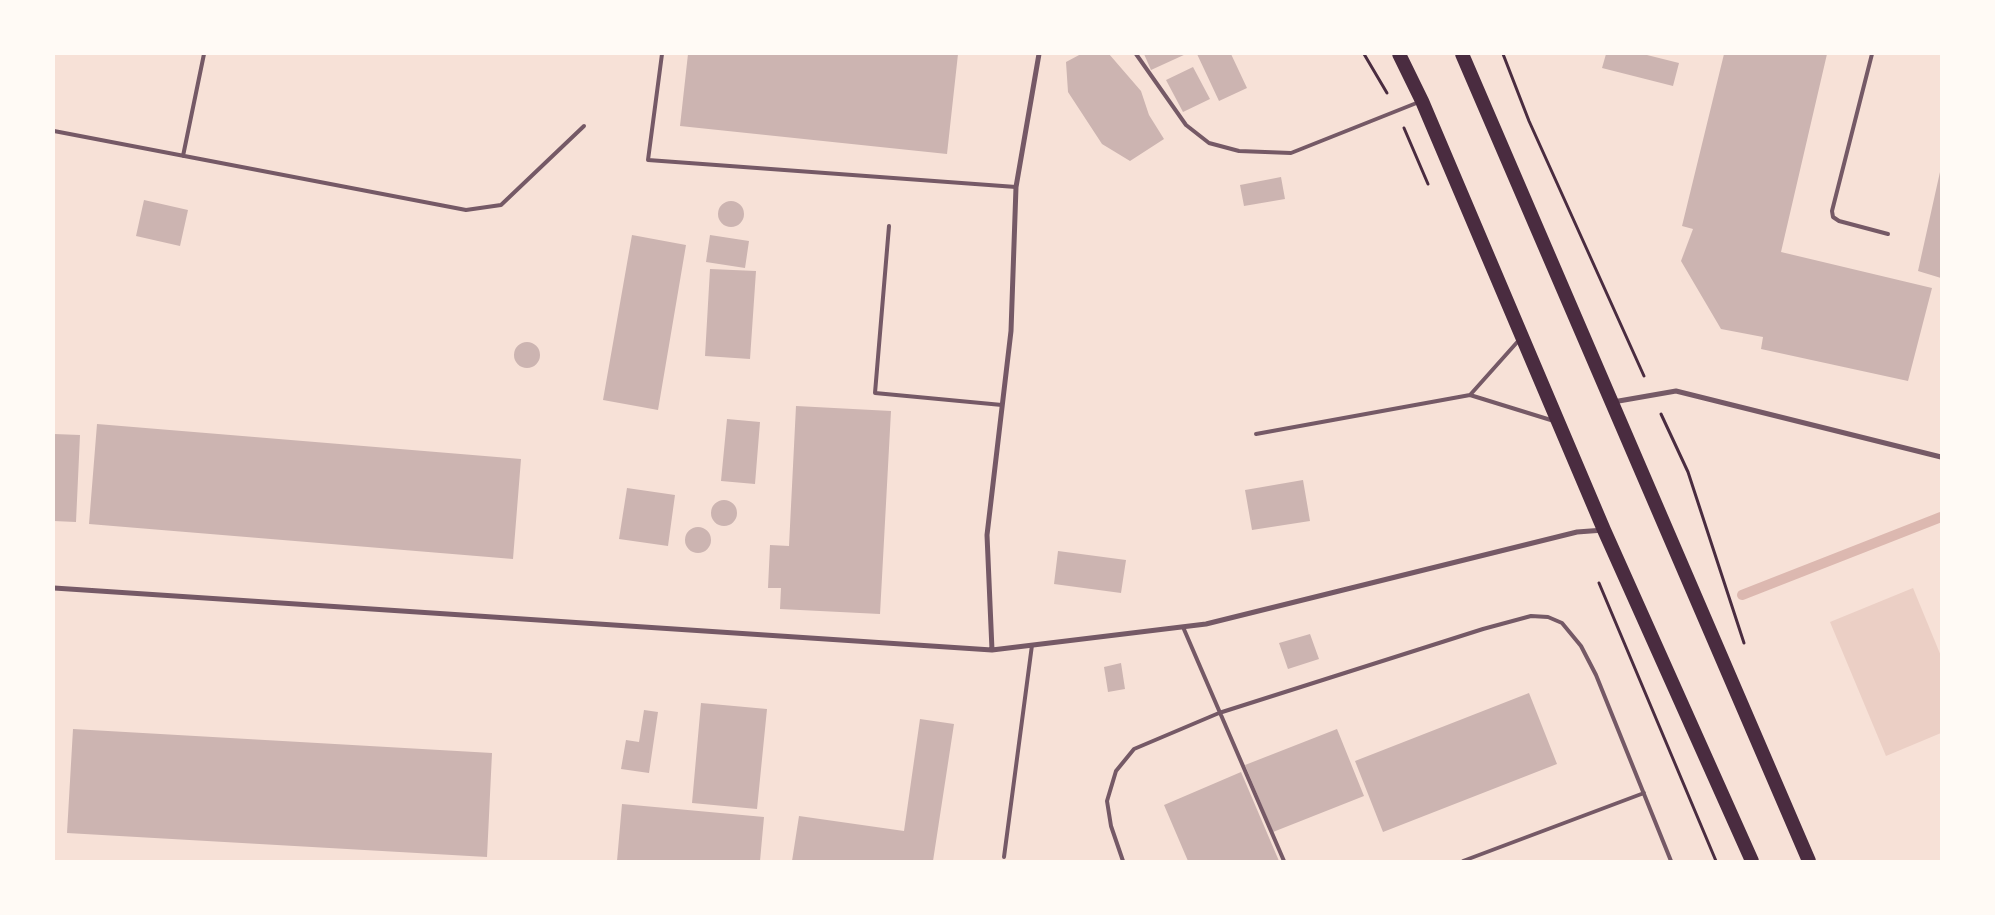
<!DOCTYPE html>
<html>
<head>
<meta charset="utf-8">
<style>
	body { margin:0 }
	#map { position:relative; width:1995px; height:915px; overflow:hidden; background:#f7e1d7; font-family:"Nunito Sans",sans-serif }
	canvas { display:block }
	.frame { position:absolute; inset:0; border:55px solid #fffaf5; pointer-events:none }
</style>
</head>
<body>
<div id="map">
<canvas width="1995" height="915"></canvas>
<div class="frame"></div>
</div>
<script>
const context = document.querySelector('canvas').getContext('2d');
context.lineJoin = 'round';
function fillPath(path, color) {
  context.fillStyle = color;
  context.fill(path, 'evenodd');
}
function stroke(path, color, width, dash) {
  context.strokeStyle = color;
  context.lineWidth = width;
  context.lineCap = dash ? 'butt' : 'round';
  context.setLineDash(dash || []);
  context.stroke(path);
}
fillPath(new Path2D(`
	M1913,588L1941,656V733L1886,756L1830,622Z`), '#ebcfc5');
stroke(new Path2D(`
	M1742,595L1941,517`), '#dcb8b0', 10);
fillPath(new Path2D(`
	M688,54H958L947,154L680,126Z
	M1081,54H1109L1141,91L1149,115L1164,139L1130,161L1102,144L1068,92L1066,62Z
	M1144,54H1186L1151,70Z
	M1197,54H1231L1247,88L1219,101Z
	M1606,54H1643L1679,63L1673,86L1602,68Z
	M1724,54H1827L1781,252L1932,288L1908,381L1761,349L1763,337L1721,329L1681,261L1693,229L1682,226Z
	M1193,67L1210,99L1183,112L1166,80Z
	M1940,172H1941V278L1918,271Z
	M1281,177L1285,199L1244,206L1240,185Z
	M144,200L188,210L180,246L136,236Z
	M718 214a13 13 0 1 1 26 0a13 13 0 1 1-26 0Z
	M632,235L686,245L658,410L603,400Z
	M710,235L749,241L745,268L706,262Z
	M710,269L756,271L750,359L705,356Z
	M514 355a13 13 0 1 1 26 0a13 13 0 1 1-26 0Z
	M796,406L891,411L880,614L780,609L781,588H768L770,545L789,546Z
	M727,419L760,422L755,484L721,481Z
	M97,424L521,459L513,559L89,524Z
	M54,434L80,435L76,522L54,521Z
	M1303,480L1310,521L1252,530L1245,490Z
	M627,488L675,495L668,546L619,539Z
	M711 513a13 13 0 1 1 26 0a13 13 0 1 1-26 0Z
	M685 540a13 13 0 1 1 26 0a13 13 0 1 1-26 0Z
	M1058,551L1126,560L1121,593L1054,584Z
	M1310,634L1319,659L1288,669L1279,643Z
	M1121,663L1125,689L1108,692L1104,667Z
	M1529,693L1557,764L1383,832L1355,761Z
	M701,703L767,709L757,809L692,803Z
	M644,710L658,712L649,773L621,769L626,740L639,742Z
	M920,719L954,724L933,861H792L799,816L904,831Z
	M73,729L492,753L487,857L67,833Z
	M1337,729L1364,796L1273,832L1245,765Z
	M1241,772L1279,861H1188L1164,805Z
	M622,804L764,817L760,861H617Z`), '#ccb4b1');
stroke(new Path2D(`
	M1364,54L1387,93
	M1503,54L1529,121L1644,376
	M1404,128L1428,184
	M1661,414L1688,472L1744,643
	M1599,583L1716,861`), '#4a2c40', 3);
stroke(new Path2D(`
	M662,54L648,160L1016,187
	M1136,54L1186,125L1209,143L1239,151L1291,153L1419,102
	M1872,54L1832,211L1833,217L1839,221L1888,234
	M54,131L466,210L501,205L584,126
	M183,156L204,54
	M889,226L875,393L1002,405
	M1470,395L1520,339
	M1256,434L1470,395L1554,421
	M1183,627L1284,861
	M1004,857L1032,645
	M1123,861L1111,826L1107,801L1116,771L1134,749L1219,713L1483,629L1531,616L1548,617L1562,623L1581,646L1596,675L1671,861
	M1463,861L1644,793`), '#755966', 4);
stroke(new Path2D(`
	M1613,402L1676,391L1941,457
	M54,588L992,650L1206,624L1577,532L1604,530
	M992,650L987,535L1011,331L1016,187L1039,54`), '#755966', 5);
stroke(new Path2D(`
	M1399,54L1422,101L1604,530L1752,861
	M1462,54L1809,861`), '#4a2c40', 14);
</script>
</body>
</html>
